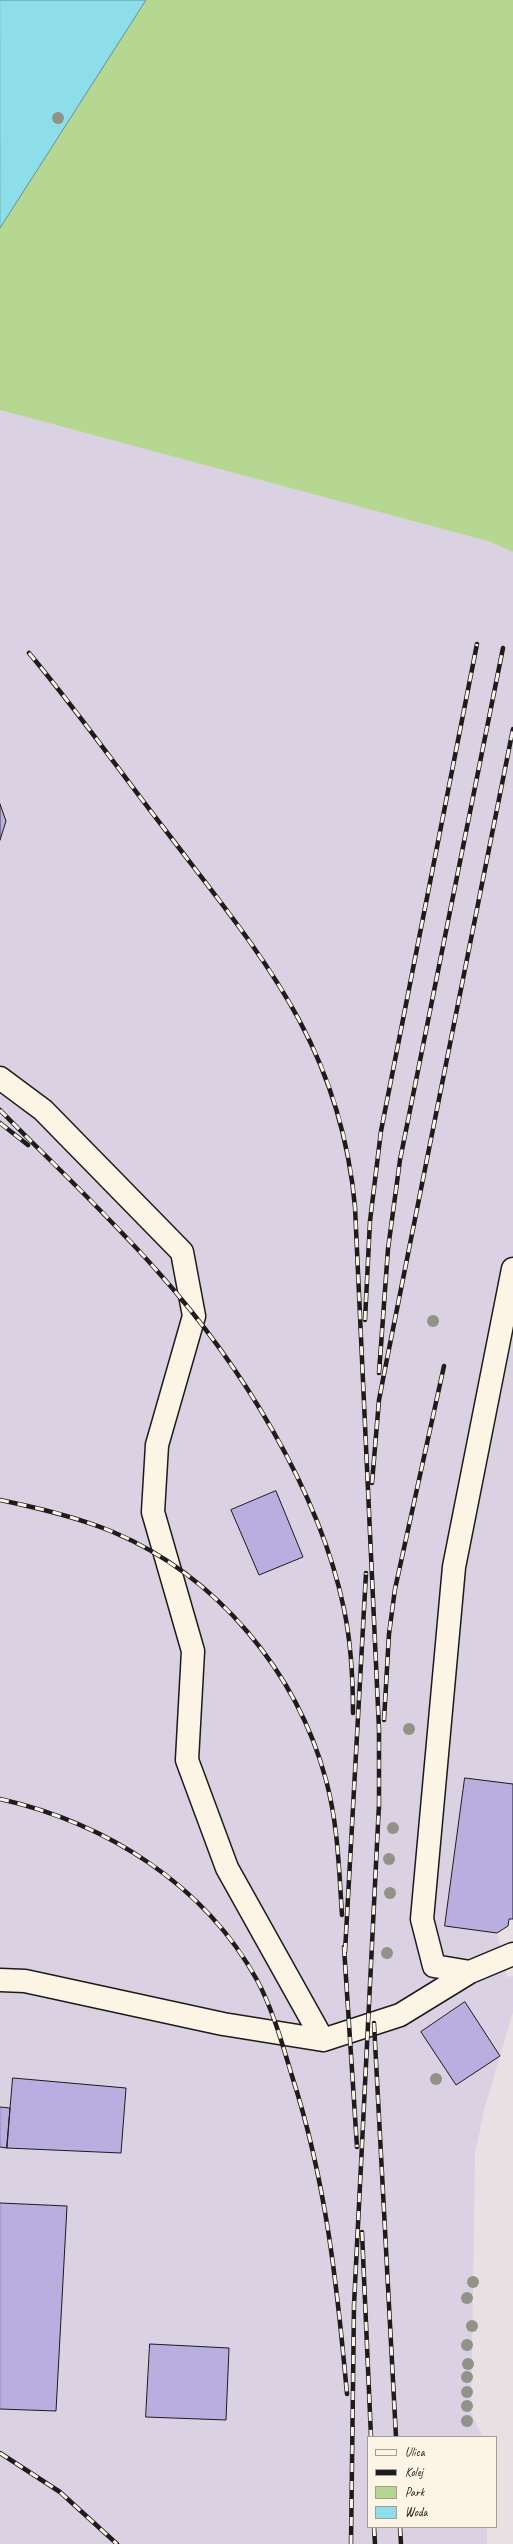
<!DOCTYPE html>
<html>
<head>
<meta charset="utf-8">
<style>
	body { margin:0 }
	#map { position:relative; width:513px; height:2544px; overflow:hidden; background:#e8e0e3; font-family:Caveat,sans-serif }
	canvas { display:block }
	.legend { position:absolute; left:367px; top:2436px; width:130px; height:92px; box-sizing:border-box; background:#fcf5e5; border:1px solid #a29e95; margin:0; padding:5px 7px; list-style:none; font-size:12px; color:#1c1c1c }
	.legend li { display:flex; align-items:center; gap:8px; height:20px }
	.legend b { width:20px; border:1px solid #a29e95 }
</style>
</head>
<body>
<div id="map">
<canvas width="513" height="2544"></canvas>
<ul class="legend">
<li><b style="height:5px;background:#fcf5e5"></b>Ulica</li>
<li><b style="height:5px;background:#1c1c1c"></b>Kolej</li>
<li><b style="height:11px;background:#b6d791"></b>Park</li>
<li><b style="height:11px;background:#8ddee8"></b>Woda</li>
</ul>
</div>
<script>
const context = document.querySelector('canvas').getContext('2d');
context.lineJoin = 'round';
function fillPath(path, color) {
  context.fillStyle = color;
  context.fill(path, 'evenodd');
}
function stroke(path, color, width, dash) {
  context.strokeStyle = color;
  context.lineWidth = width;
  context.lineCap = dash ? 'butt' : 'round';
  context.setLineDash(dash || []);
  context.stroke(path);
}
fillPath(new Path2D(`
	M0,410L491,542L513,552V1919H509L508,1926L497,1933L507,1977L513,1976V2012L484,2110L475,2154L471,2413L483,2437H368V2527H487V2544H0Z`), '#dad1e2');
fillPath(new Path2D(`
	M146,0H513V552L491,542L0,410V228Z`), '#b6d791');
const water = new Path2D(`
	M0,0H146L0,228Z`);
fillPath(water, '#8ddee8');
stroke(water, '#609096', 1);
const building = new Path2D(`
	M0,804L6,821L0,840Z
	M276,1491L303,1557L259,1575L231,1510Z
	M465,1778L513,1784V1919H509L508,1926L497,1933L445,1926Z
	M465,2002L500,2056L456,2085L421,2032Z
	M13,2078L126,2088L121,2153L7,2148Z
	M0,2107L10,2108L7,2148L0,2147Z
	M0,2203L67,2206L56,2411L0,2409Z
	M150,2344L229,2348L226,2420L146,2417Z`);
fillPath(building, '#b8aedf');
stroke(building, '#1c1c1c', 1);
const minor = new Path2D(`
	M0,1078L43,1110L182,1252L194,1316L157,1445L153,1512L193,1651L187,1760L227,1868L323,2040
	M513,1269L454,1567L422,1919L434,1966L470,1972L513,1954
	M0,1980L25,1981L223,2024L323,2040L400,2015L470,1972`);
stroke(minor, '#1c1c1c', 25);
stroke(minor, '#fcf5e5', 22);
const rail = new Path2D(`
	M29,653C76,709 118,769 163,827C258,952 340,1042 355,1207L379,1729V1809
	M0,1110C53,1164 109,1216 159,1273C240,1364 319,1489 344,1609C351,1643 353,1679 353,1713
	M0,1123L28,1145
	M365,1320L370,1221L381,1131L477,644
	M379,1373L388,1249L400,1160L503,648
	M372,1483L379,1400L385,1369L513,729
	M0,1500C38,1508 77,1517 113,1532C217,1576 297,1672 326,1780C338,1824 339,1870 342,1915
	M384,1720L389,1634L395,1589L444,1366
	M0,1799C106,1823 204,1884 257,1980C273,2010 282,2043 292,2076C326,2181 337,2284 347,2394
	M344,1947L357,2147
	M345,1952L366,1573
	M374,2023L396,2437
	M362,2232L371,2437
	M0,2453L60,2492L117,2544
	M374,2527L375,2544
	M400,2527L401,2544
	M351,2544L354,2305L379,1804`);
stroke(rail, '#1c1c1c', 4.5);
stroke(rail, '#fcf5e5', 3, [9]);
context.fillStyle = '#919389';
for (const [x, y] of [
	[58,118],
	[433,1321],
	[409,1729],
	[393,1828],
	[389,1859],
	[390,1893],
	[387,1953],
	[436,2079],
	[473,2282],
	[467,2298],
	[472,2326],
	[467,2345],
	[468,2364],
	[467,2377],
	[467,2392],
	[467,2406],
	[467,2421]
]) {
  context.beginPath();
  context.arc(x, y, 6, 0, 2 * Math.PI);
  context.fill();
}
</script>
</body>
</html>
